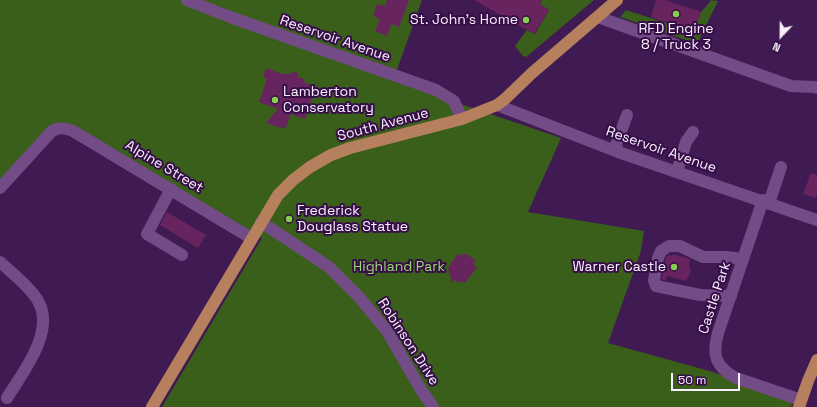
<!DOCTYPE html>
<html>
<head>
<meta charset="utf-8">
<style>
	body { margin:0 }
	#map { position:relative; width:817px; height:407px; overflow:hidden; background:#401a52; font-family:"Space Grotesk",sans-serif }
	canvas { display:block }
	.north { position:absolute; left:761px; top:16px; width:40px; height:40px; -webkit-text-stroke:3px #360e47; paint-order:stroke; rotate:202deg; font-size:11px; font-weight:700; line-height:16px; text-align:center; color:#f9f0fe }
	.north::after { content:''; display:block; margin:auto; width:14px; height:18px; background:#f9f0fe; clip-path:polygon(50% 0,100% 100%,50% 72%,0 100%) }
	.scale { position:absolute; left:671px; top:373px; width:69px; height:18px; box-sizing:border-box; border:2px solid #f9f0fe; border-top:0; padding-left:5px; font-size:12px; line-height:14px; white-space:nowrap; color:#f9f0fe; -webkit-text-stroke:3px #360e47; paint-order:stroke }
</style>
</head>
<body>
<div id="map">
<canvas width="817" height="407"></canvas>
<div class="north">N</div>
<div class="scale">50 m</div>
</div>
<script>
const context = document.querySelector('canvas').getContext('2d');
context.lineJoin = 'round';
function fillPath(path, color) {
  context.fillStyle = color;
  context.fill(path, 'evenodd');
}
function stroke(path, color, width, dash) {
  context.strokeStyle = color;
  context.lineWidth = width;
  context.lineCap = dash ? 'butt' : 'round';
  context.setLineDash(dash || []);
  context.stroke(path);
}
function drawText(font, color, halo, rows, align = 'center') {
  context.font = font + ' "Space Grotesk",sans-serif';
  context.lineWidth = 4;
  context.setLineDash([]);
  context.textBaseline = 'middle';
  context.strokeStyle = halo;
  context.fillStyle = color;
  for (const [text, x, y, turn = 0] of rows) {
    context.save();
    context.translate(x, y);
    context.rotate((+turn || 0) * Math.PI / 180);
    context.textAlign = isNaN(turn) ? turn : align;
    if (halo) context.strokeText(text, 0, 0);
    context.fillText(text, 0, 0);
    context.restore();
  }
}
fillPath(new Path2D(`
	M0,0H422L393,81L561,138L528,212L644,231L641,251L608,343L713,372L789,400L792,404L791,407H162L262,238L75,126L69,124L0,182Z
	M542,0H594L526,57L523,56L515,46L527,30L535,34L549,10L540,4Z
	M709,0L718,1L697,44L620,17L626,10L694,32L701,12L711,1Z`), '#3a5f1a');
fillPath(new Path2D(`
	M387,0H409L399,27L391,24L387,36L375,31L380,19L373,16L377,4L385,6Z
	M474,0H542L540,4L549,10L534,34Z
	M656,0H665L701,12L694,32L651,17Z
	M266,68L282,74H291L292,71L298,73L297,77L305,79L304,82L320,88L316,99L312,97L305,119L291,114L285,129L266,123L278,109L259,102L267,79L263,77Z
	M811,173L817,175V194L815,198L803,194Z
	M167,212L206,235L198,248L160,225Z
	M467,254L476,261L473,264L477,267L465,283L461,281L459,283L454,280L452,283L448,268L457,255Z
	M673,254L690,259L689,264L691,271L686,281L667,276L666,280H662L665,260L667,256L669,255L672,256Z`), '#68245f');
stroke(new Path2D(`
	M187,0L230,17L436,90L454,101L462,119
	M598,17L791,86L815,87L817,88
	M497,105L618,152L817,220
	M618,152L616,145L627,115
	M677,172L686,142L693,132
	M0,188L52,131C59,127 65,128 73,131L251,238
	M171,189L147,234L182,255
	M763,200L718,333C712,354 715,367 736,378L801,400
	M769,203L781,167
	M261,222L329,267L359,297L387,331L420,388L433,407
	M0,262C12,273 28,285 37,299C57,330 23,372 7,398
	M731,296L700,295L656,286L654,280L658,258L661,251L669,246H680L703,257H726L743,259`), '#734b87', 12);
stroke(new Path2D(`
	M152,407L278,195L293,180L310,167L331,155L350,148L462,119L497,105L505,99L532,73L617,0
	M799,407L808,381L817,360`), '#b67f5d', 12);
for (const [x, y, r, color] of [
	[676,14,4,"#87cf4b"],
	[526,20,4,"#87cf4b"],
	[275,100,4,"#87cf4b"],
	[289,219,4,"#87cf4b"],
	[674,267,4,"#87cf4b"]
]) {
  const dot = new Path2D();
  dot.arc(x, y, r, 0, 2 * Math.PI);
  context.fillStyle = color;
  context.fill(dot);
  stroke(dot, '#360e47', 1.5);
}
drawText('14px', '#f9f0fe', '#360e47', [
	["St. John's Home",518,20],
	["RFD Engine",676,29,"center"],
	["8 / Truck 3",676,45,"center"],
	["Lamberton",283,92,"left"],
	["Conservatory",283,108,"left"],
	["Frederick",297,211,"left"],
	["Douglass Statue",297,227,"left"],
	["Warner Castle",666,267]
], 'right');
drawText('14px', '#f9f0fe', '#360e47', [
	["Reservoir Avenue",335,39,19],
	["South Avenue",383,125,-15],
	["Reservoir Avenue",661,150,19],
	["Alpine Street",164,167,31],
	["Castle Park",715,298,-72],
	["Robinson Drive",408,342,57]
]);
drawText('14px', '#9ad86c', '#360e47', [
	["Highland Park",399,267]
]);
</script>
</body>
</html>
